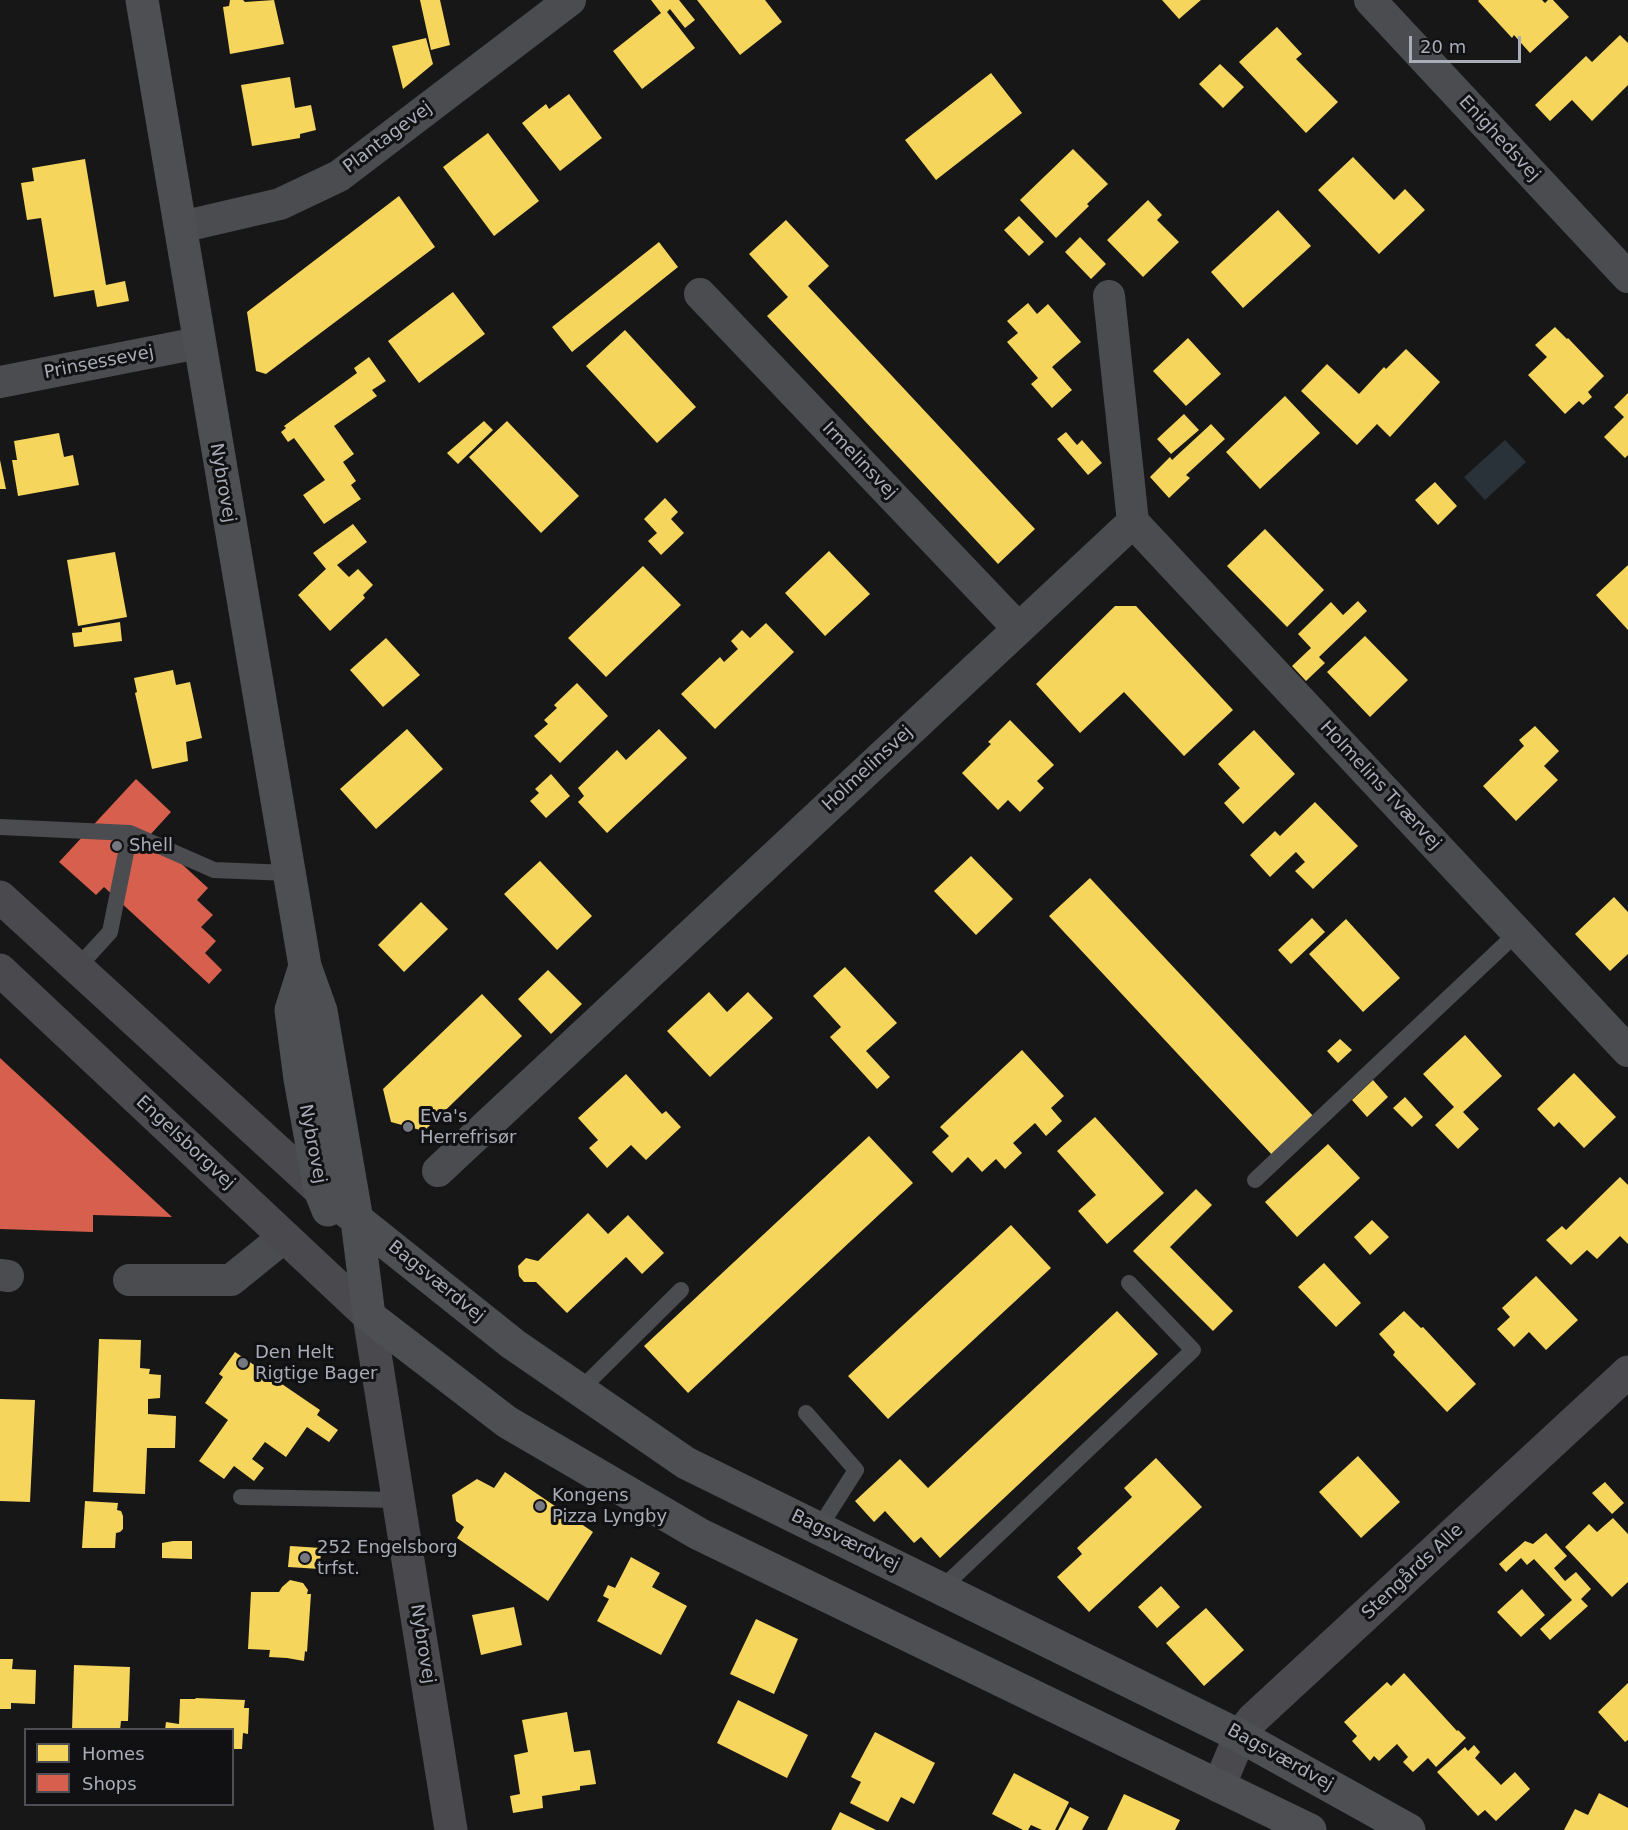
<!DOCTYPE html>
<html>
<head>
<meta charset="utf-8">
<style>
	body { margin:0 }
	#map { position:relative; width:1628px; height:1830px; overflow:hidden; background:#171717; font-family:"DejaVu Sans",sans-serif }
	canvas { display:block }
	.legend { position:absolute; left:24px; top:1728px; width:210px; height:78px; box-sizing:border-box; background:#111113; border:2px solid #4d4f55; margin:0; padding:8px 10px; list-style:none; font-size:18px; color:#a8adb8 }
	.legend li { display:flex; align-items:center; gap:12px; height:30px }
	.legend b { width:30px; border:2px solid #4d4f55 }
	.scale { position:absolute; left:1409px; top:36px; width:112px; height:27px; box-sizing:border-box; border:3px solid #a8adb8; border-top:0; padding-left:8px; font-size:18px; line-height:21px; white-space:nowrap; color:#a8adb8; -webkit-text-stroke:4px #111113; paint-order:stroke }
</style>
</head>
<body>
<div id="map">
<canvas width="1628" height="1830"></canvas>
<ul class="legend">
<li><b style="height:16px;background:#f6d55c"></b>Homes</li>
<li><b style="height:16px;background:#d6604d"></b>Shops</li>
</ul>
<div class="scale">20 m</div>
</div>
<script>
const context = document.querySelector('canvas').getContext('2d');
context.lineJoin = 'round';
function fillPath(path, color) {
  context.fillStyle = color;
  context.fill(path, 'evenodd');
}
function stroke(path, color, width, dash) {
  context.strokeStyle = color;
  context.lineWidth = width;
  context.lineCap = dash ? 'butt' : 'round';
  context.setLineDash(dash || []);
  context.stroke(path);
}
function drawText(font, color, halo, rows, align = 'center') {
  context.font = font + ' "DejaVu Sans",sans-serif';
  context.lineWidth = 6;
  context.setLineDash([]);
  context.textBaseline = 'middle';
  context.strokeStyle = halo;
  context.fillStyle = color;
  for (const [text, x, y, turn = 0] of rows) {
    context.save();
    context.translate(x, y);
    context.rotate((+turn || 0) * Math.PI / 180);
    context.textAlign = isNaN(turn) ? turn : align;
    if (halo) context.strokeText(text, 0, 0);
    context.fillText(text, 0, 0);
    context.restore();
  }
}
fillPath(new Path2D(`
	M1505,440L1526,462L1485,500L1464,477Z`), '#2a3239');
fillPath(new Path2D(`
	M230,0H243L245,2L274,0L284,44L230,54L223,7L229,6Z
	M420,0H440L450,45L431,50Z
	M651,0H679L695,20L685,28L670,9L667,12L695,48L642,89L613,51L661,13Z
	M697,0H765L782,22L740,55Z
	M1162,0H1201L1179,19Z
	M1479,0H1542L1545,3L1548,0H1553L1569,17L1530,53L1514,35L1512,38L1478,1Z
	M1277,27L1302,54L1296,59L1338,102L1306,133L1239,62Z
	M1620,35L1628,43V85L1592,121L1572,100L1550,121L1535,105L1586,56L1592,62Z
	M426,38L433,64L403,89L392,46Z
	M1220,64L1244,87L1223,108L1199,84Z
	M991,73L1022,113L936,180L905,140Z
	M290,77L295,108L311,105L316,130L300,134V138L252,146L241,85Z
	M569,94L602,138L560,171L522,123L546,104L549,109Z
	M488,133L539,201L494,236L443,167Z
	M1073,149L1108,184L1087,204L1089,206L1056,238L1020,200Z
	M1353,157L1394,200L1405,189L1425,210L1379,254L1318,190Z
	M85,159L106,285L125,281L129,301L97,307L94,290L54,297L41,218L27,220L21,183L34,181L32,168Z
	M399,196L435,247L266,374L256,371L247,312Z
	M1148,200L1162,215L1157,220L1179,242L1143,277L1107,240Z
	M1278,210L1311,246L1243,308L1211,272Z
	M1019,216L1044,242L1029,256L1004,230Z
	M786,220L829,266L808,286L1035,529L998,564L767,316L788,297L749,254Z
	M1080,237L1106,264L1091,279L1065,252Z
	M659,242L678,267L572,352L552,327Z
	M453,292L485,334L419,383L388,341Z
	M1028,303L1037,314L1048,304L1081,342L1052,367L1072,390L1052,408L1031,384L1038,378L1007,342L1018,333L1007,321Z
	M1555,327L1567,339L1568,338L1604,376L1588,392L1592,397L1583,405L1579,401L1565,414L1528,375L1547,357L1535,345Z
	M625,330L696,407L657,443L586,366Z
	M1188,338L1221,374L1186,406L1153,371Z
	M1406,349L1440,382L1390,437L1377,424L1357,445L1301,391L1327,364L1359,394L1384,367L1386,369Z
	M369,357L386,381L372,390L377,396L334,426L354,454L343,462L356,481L351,485L361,499L324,524L303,495L325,480L294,438L288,442L281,432L286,428L284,426L357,373L354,368Z
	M1628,393V455L1625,458L1604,437L1624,417L1614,407Z
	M1285,396L1320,433L1260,489L1226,452Z
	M1184,414L1199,430L1171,454L1157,439Z
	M484,421L493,430L458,464L447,453Z
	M507,421L579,496L541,533L469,457Z
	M1211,424L1225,439L1186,475L1190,478L1169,498L1150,477L1170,457L1172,460Z
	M1066,432L1077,445L1082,440L1102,463L1088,475L1057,439Z
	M59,433L64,457L73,455L79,485L18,496L12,460H17L14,441Z
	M0,460L6,489H0Z
	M1435,482L1457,506L1438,525L1415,500Z
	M665,498L678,512L671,519L684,533L661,555L648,541L657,533L644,519Z
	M353,524L367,542L337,565L349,577L358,569L373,585L363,595L365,598L330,631L298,595L326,569L313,553Z
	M1265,529L1324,590L1287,627L1227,566Z
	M829,551L870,594L825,636L785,593Z
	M115,552L127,617L78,626L67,560Z
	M1628,565V630L1596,595Z
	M643,566L681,605L606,677L568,638Z
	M1358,601L1367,611L1319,657L1325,663L1306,681L1292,666L1311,648L1298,634L1331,602L1343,615Z
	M1115,606H1136L1233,710L1184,756L1124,692L1080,733L1036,684Z
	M120,622L122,641L74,647L72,633L82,632V628Z
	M766,623L794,652L715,729L681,694L720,657L724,662L738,649L731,641L742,630L750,638Z
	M1365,636L1408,680L1370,717L1327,672Z
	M386,638L420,675L383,707L350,670Z
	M173,670L176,685L190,682L202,738L186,742L188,761L152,769L135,693L137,692L134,678Z
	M577,683L608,716L560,763L534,736L548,724L544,720L557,708L554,705Z
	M1010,720L1054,765L1037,781L1044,788L1020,812L1008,800L998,810L962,773L991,744L988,742Z
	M1535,726L1559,751L1544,766L1558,780L1516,821L1483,786L1524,746L1519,740Z
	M407,729L443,769L376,829L340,789Z
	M659,729L687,758L607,833L578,802L584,796L578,788L617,750L626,760Z
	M1254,730L1295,774L1243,824L1224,803L1240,788L1218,764Z
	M551,774L570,796L546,818L530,801L539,793L535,789Z
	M1315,802L1358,846L1313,889L1295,871L1305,862L1296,852L1270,877L1250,855L1275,831L1280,836Z
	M971,856L1013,899L976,935L934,891Z
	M540,861L592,916L557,950L504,894Z
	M1090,878L1315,1118L1274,1157L1049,916Z
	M1614,897L1628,912V954L1610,971L1575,934Z
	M421,902L448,929L404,972L378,945Z
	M1312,918L1325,932L1291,964L1278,950Z
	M1346,919L1400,978L1363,1012L1309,954Z
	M845,967L897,1023L866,1051L890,1077L877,1089L830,1037L841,1027L813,996Z
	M548,970L582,1004L551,1034L518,999Z
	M709,992L727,1012L748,992L773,1018L710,1077L667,1031Z
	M482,994L522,1036L424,1131L391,1122L383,1089Z
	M1465,1035L1502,1076L1463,1112L1479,1129L1458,1149L1435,1125L1454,1107L1423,1074Z
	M1340,1039L1352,1050L1338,1063L1327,1051Z
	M1022,1050L1064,1096L1051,1108L1062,1121L1046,1136L1035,1123L1013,1143L1022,1153L1005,1169L996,1159L982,1172L968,1157L952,1173L932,1152L949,1136L940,1127Z
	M1574,1073L1616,1117L1584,1148L1559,1122L1554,1127L1537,1109Z
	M626,1074L662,1114L666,1111L681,1127L646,1160L631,1145L607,1168L589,1148L598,1140L578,1118Z
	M1373,1080L1388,1097L1367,1117L1352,1100Z
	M1405,1097L1423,1117L1412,1127L1393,1108Z
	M1095,1117L1164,1193L1107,1244L1078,1211L1096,1195L1057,1151Z
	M869,1136L913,1183L688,1393L644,1346Z
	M1328,1144L1360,1178L1297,1237L1265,1202Z
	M1620,1177L1628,1185V1244L1620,1236L1597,1259L1587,1250L1571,1265L1546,1240L1562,1226L1566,1230Z
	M1196,1189L1212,1205L1170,1247L1233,1311L1213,1331L1133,1251Z
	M588,1213L608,1234L628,1215L664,1253L642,1274L626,1257L567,1313L536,1282H524L519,1276L518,1266L526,1258L538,1261Z
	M1372,1220L1389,1237L1370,1255L1354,1237Z
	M1011,1225L1051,1268L888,1419L848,1376Z
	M1324,1263L1361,1303L1336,1327L1298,1287Z
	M1536,1276L1578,1320L1546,1350L1529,1332L1514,1347L1497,1329L1510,1317L1502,1308Z
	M1117,1311L1158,1354L940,1558L921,1537L914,1543L885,1511L874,1522L855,1501L900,1459L928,1488Z
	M1404,1311L1421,1328L1423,1327L1476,1384L1447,1412L1393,1355L1395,1352L1379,1334Z
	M99,1339L141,1340L140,1368L150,1369L149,1374L161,1375L160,1398L148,1399V1414L176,1416L175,1448H147L145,1494L93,1492Z
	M235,1352L320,1410L317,1415L338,1430L329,1442L307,1427L286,1457L265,1442L252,1459L264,1468L254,1481L234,1466L224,1479L199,1461L228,1420L205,1403L223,1377L219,1374Z
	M0,1399L35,1400L30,1502L0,1501Z
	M1358,1456L1400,1502L1361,1538L1319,1492Z
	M1156,1458L1202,1507L1089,1612L1057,1577L1082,1554L1077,1548L1132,1497L1124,1488Z
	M505,1472L593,1532L548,1601L457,1538L464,1527L456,1521L452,1495L477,1479L494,1488Z
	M1605,1482L1624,1503L1612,1514L1592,1493Z
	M85,1501L118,1503L117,1510L121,1511L123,1516V1529L120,1532L116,1533L115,1548H82Z
	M1613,1518L1628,1534V1582L1612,1597L1565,1547L1589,1524L1597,1532Z
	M1546,1533L1567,1556L1554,1568L1565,1581L1576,1572L1591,1589L1581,1599L1588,1606L1550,1640L1540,1629L1572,1600L1534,1559L1527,1565L1521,1558L1506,1572L1499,1564L1525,1541L1533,1544Z
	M173,1541H192V1559L162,1558V1543Z
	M290,1546L321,1548L320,1569L288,1567Z
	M631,1557L660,1573L652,1587L687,1606L661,1655L597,1621L609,1599L603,1596L608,1585L615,1588Z
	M290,1580L303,1583L308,1590L307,1594H311L307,1652L305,1651L304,1661L287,1658L269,1657L270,1650L248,1649L251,1592H279L282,1587Z
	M1161,1586L1180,1607L1157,1628L1138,1607Z
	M1522,1589L1545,1615L1521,1637L1497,1612Z
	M514,1607L522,1645L481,1655L472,1615Z
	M1206,1608L1244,1650L1204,1686L1166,1643Z
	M756,1619L798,1639L774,1694L730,1674Z
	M0,1659H13L12,1669L36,1670L35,1704L11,1703V1709H0Z
	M74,1665L130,1667L128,1721H121L120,1730H72Z
	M1404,1673L1457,1731L1458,1730L1466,1738L1436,1767L1428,1758L1413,1772L1403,1762L1408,1757L1397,1744L1379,1761L1374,1756L1370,1761L1352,1741L1357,1736L1344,1722L1387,1682L1391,1686Z
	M1628,1683V1740L1625,1742L1598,1712Z
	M195,1698L245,1700L244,1708H249L248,1734L243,1733L242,1749H232V1730H165L166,1722L179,1724L180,1699H196Z
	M738,1700L808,1735L787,1778L717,1743Z
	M567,1712L574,1752L590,1750L596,1784L580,1786V1790L542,1796L543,1808L513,1813L510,1796L520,1794L514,1755L528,1752L522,1720Z
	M875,1732L935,1763L914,1804L901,1797L888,1822L850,1803L861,1782L851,1777Z
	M1474,1745L1480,1752L1475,1758L1501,1785L1515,1772L1530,1789L1496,1821L1485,1810L1478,1816L1437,1772L1465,1747L1468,1751Z
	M1014,1773L1069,1802L1055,1830H1042L1031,1825L1028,1830H1023L992,1814Z
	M1599,1793L1628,1808V1830H1564L1575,1809L1588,1815Z
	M1124,1794L1180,1820L1175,1830H1107Z
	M1070,1807L1089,1817L1082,1830H1058Z
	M840,1812L876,1830H831Z`), '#f6d55c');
fillPath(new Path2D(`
	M136,779L171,812L150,835L208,888L197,900L213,915L201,927L216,941L205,953L222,970L209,984L104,887L96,895L59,862Z
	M0,1058L172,1217L93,1215V1232L0,1229Z`), '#d6604d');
stroke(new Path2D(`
	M0,827L130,833L214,870L289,873
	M78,967L110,932L130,833
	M1255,1180L1517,933
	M580,1390L681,1290
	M806,1413L856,1470L819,1528
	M241,1497L399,1500
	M942,1588L1193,1350L1129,1283`), '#4b4c50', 16);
stroke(new Path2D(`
	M1370,0L1628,277
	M181,227L280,204L339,176L570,0
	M700,294L1018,628
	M0,382L198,343
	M1133,522L1628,1051
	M438,1171L1133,522L1109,296
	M0,1275L8,1276
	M129,1280H231L284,1237`), '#4b4c50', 32);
stroke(new Path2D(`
	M0,897L320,1190
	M0,970L369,1316L451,1830
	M1219,1786L1240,1736L1253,1719L1628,1372`), '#4a4a4e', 33);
stroke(new Path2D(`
	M142,0L305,966L321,1011L357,1220L369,1316
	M305,966L291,1010L300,1079L320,1190L328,1210
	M320,1190L513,1344L686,1463L1240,1736L1409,1830
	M369,1316L507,1422L699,1534L1310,1830`), '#4d4f52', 33);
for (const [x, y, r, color] of [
	[117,846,6,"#757880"],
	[408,1127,6,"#757880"],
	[243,1363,6,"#757880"],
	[540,1506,6,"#757880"],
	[305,1558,6,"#757880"]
]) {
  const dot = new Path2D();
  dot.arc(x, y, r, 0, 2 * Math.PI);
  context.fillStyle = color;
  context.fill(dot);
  stroke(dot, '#111113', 2);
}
drawText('18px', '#a8adb8', '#111113', [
	["Plantagevej",388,138,-37],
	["Enighedsvej",1499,139,47],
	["Prinsessevej",99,363,-11],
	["Irmelinsvej",859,461,46],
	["Nybrovej",222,483,80],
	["Holmelinsvej",868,769,-43],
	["Holmelins Tværvej",1380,786,47],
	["Engelsborgvej",185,1143,43],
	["Nybrovej",312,1144,79],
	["Bagsværdvej",436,1282,39],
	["Bagsværdvej",845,1541,26],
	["Stengårds Alle",1413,1572,-43],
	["Nybrovej",422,1644,81],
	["Bagsværdvej",1280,1758,29]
]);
drawText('18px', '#a8adb8', '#111113', [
	["Shell",129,846],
	["Eva's",420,1117],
	["Herrefrisør",420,1138],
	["Den Helt",255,1353],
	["Rigtige Bager",255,1374],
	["Kongens",552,1496],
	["Pizza Lyngby",552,1517],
	["252 Engelsborg",317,1548],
	["trfst.",317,1569]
], 'left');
</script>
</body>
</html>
